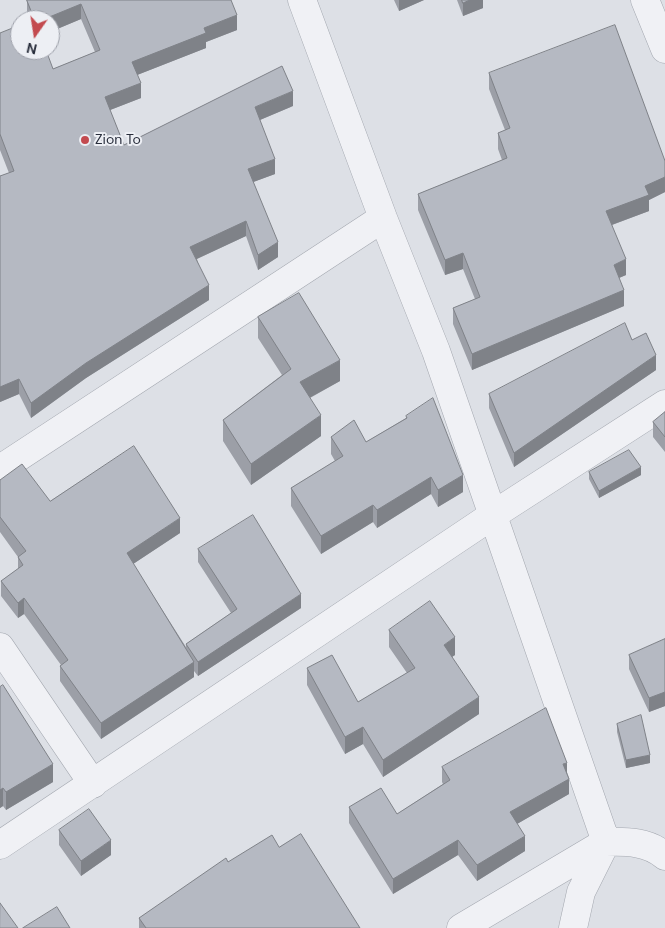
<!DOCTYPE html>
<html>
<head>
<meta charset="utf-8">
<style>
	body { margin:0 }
	#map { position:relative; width:665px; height:928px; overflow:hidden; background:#dde0e6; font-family:"DM Sans",sans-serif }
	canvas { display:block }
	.north { position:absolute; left:10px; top:10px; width:50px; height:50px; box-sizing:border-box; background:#edeff4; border:1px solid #9ea1aa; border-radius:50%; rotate:193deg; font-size:14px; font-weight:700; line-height:20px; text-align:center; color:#282d3b }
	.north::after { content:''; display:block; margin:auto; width:18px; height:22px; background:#c34a4f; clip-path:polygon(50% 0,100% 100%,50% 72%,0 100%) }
</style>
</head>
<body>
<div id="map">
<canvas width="665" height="928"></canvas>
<div class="north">N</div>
</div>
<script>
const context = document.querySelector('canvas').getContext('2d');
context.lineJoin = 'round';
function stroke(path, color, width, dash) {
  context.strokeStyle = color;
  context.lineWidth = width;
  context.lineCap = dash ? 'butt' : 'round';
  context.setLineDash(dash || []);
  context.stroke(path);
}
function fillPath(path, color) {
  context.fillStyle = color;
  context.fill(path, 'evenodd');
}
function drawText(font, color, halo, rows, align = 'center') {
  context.font = font + ' "DM Sans",sans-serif';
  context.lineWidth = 4;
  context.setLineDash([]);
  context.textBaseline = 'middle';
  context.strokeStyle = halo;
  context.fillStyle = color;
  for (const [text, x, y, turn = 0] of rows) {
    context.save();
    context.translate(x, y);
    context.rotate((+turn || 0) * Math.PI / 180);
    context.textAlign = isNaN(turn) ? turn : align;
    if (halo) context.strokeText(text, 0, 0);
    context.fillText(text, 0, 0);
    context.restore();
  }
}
const street = new Path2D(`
	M302,0L383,218L436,351L606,842L581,892L573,928
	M645,0L665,49
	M0,469L383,218
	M0,647L93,784
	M0,845L493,515L665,404
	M461,928L606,842C627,841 649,842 665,856`);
stroke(street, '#a3a7af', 29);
stroke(street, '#f0f1f5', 28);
fillPath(new Path2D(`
	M27,0H231L237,30L206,42V48L137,75L141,98L110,110L124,145L293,106L260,120L275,174L253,182L278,257L258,270L246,236L197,259L209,300L86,378L31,418L19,394L0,402V176L9,173L0,150V33L53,69L95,52L81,19L50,32V20H29L27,14Z
	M394,0H424L399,11Z
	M457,0H483V8L463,16Z
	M489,73L665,161V192L649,200V211L612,225L626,275L619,278L624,306L472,370L453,324V308L475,299L463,269L445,275L418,210V194L502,160L498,149V133L505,130L489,89Z
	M258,317L340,381L310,398L321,436L251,485L223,441V420L282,375L258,338Z
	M632,340L656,370L514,467L489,408V394Z
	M665,412V452L653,437V422Z
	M406,416L463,492L438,507L431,494L377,528L373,522L321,554L291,506V488L335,461L331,454V437L366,442L406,418Z
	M589,472L641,475L599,498L589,479Z
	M0,480L50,501L180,533L133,564L186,647V644L231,613L198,562V549L301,608L198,676L194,671V677L101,739L60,681V666L61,665L24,614L18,618L1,596V581L18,569V557L0,532Z
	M389,630L455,655L452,657L479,714L383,777L363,744L345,754L307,685V668L358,702L407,673L389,647Z
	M665,639V706L649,712L629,669V655Z
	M0,687L53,782L6,810L3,806L0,808Z
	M617,724L650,763L626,768L617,732Z
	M442,767L567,774L569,794L517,824L525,851L477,881L458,855L393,894L349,823V807L397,814L443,784L442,782Z
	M59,830L111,855L81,876L59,845Z
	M279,847L360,928H139V918L228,862Z`), '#9c9fa7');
fillPath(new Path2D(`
	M399,0H424L399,11Z
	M470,0H483V8L463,16V3Z
	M81,4V19L50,32V20H42Z
	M237,15V30L206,42V48L132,77V62L204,28Z
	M141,83V98L105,112V97Z
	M293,91V106L255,122V107Z
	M275,159V174L248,184V169Z
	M665,177V192L649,200V211L606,227V211L645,186Z
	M246,221V236L190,262V247Z
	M278,242V257L258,270V255Z
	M463,253V269L445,275V260Z
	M626,259V275L614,280V265Z
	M209,285V300L86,378L31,418V403L86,363Z
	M624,290V306L472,370V354Z
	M656,355V370L514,467V453Z
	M340,360V381L300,403V382Z
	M19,379V394L0,402V387Z
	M321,415V436L251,485V464Z
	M641,467V475L599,498V491Z
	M463,475V492L438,507V490Z
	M431,477V494L377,528V510Z
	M373,505V522L321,554V536Z
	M180,518V533L127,568V553Z
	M301,594V608L198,676V662Z
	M24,598V614L18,618V603Z
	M455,637V655L444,662V645Z
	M194,662V677L101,739V723Z
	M665,692V706L649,712V698Z
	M479,697V714L383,777V760Z
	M363,727V744L345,754V737Z
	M650,755V763L626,768V760Z
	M567,763V778L563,764Z
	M53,764V782L6,810V792Z
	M569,779V794L510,828V812Z
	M3,788V806L0,808V790Z
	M525,836V851L477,881V865Z
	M111,840V855L81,876V861Z
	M458,840V855L393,894V879Z`), '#7f8288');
const building = new Path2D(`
	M27,0H231L237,15L204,28L206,33L132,62L141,83L105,97L124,145L282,66L293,91L255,107L275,159L248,169L278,242L258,255L246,221L190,247L209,285L86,363L31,403L19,379L0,387V176L14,171L0,134V33L20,25V50H46L53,69L100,50L81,4L42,20H35Z
	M462,0H470L463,3Z
	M615,25L665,161V177L645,186L649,195L606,211L626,259L614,265L624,290L472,354L453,308L480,297L463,253L445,260L418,194L507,158L498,133L510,128L489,73Z
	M299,293L340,360L300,382L321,415L251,464L223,420L291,369L258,317Z
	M625,323L632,340L646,333L656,355L514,453L489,394Z
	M433,398L463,475L438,490L431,477L377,510L373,505L321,536L291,488L343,456L331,437L354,420L366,442L407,418L406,416Z
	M665,412V437L653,422Z
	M134,446L180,518L127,553L194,662L101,723L60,666L68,660L24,598L18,603L1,581L23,565L18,557L26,551L0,517V480L22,464L50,501Z
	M629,450L641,467L599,491L589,472Z
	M253,515L301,594L198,662L186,644L237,609L198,549Z
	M430,601L455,637L444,645L479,697L383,760L363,727L345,737L307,668L332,655L358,702L415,668L389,630Z
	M665,639V692L649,698L629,655Z
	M3,685L53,764L6,792L3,788L0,790V687Z
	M546,708L567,763L563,764L569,779L510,812L525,836L477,865L458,840L393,879L349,807L381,788L397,814L450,780L442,767Z
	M641,715L650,755L626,760L617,724Z
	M89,809L111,840L81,861L59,830Z
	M301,834L360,928H146L139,918L226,858L228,862L272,835L279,847Z
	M0,903L18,928H0Z
	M57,907L70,928H23Z`);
fillPath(building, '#b5b9c2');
stroke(building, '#7f8288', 1);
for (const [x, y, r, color] of [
	[85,140,5,"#c34a4f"]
]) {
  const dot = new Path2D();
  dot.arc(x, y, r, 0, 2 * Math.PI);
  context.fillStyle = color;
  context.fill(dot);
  stroke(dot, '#edeff4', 2);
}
drawText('14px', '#282d3b', '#edeff4', [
	["Zion To",95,140]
], 'left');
</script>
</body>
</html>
